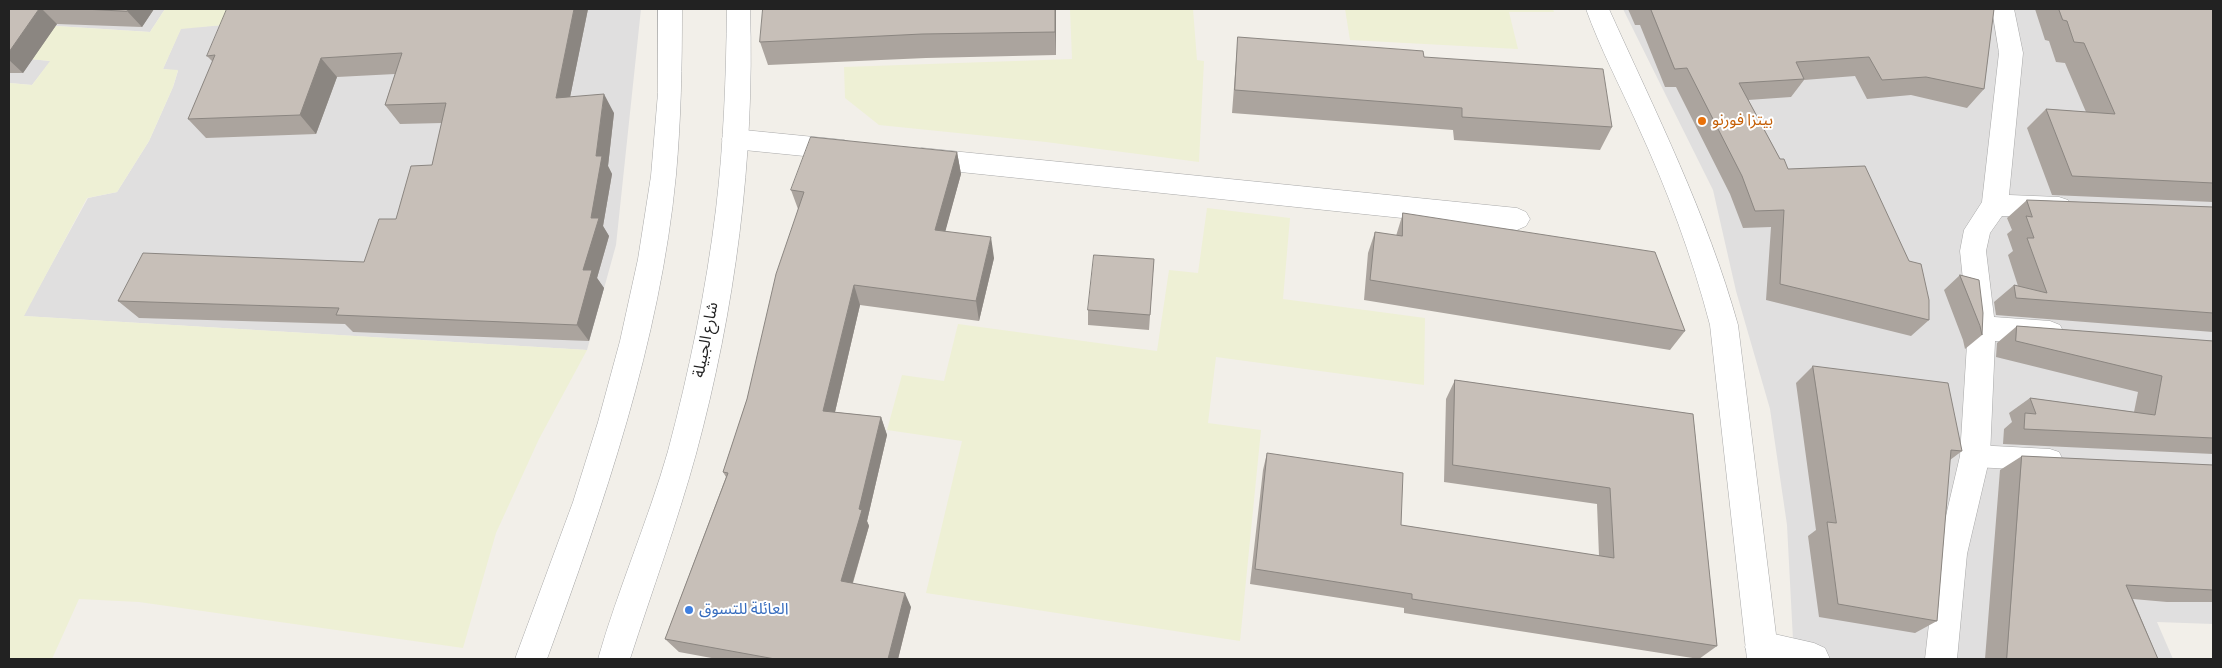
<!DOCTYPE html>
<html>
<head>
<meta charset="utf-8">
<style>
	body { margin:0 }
	#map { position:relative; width:2222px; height:668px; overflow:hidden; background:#f2efe9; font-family:"Source Sans 3",sans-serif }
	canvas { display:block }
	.frame { position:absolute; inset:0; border:10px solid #222; pointer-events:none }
</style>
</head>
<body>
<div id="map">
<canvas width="2222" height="668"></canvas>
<div class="frame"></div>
</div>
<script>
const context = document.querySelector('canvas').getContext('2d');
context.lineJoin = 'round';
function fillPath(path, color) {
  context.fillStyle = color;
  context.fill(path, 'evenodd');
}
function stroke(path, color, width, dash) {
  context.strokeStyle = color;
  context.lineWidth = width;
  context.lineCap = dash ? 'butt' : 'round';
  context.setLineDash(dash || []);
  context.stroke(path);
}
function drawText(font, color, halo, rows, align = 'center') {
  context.font = font + ' "Source Sans 3","Noto Sans Arabic",sans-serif';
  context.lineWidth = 4;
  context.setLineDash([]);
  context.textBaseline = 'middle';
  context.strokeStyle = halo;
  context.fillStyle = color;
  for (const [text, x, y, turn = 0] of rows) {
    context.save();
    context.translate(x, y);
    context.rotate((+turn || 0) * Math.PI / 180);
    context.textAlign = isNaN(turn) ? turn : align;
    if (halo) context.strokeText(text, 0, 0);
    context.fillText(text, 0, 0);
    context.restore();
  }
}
fillPath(new Path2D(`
	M9,9H165L150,32L9,23Z
	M242,9H641L616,245L587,350L23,316L88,198L117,192L149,141L173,87L178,71L163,69L181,28L234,24Z
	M1623,9H2213V624L2157,622L2173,659H1794L1787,525L1770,409L1736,291L1713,190Z
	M9,57L51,61L32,85L9,83Z`), '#e0dfdf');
fillPath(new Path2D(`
	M165,9H242L234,24L181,29L163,69L178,70L173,87L149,141L117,192L87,198L24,316L587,350L539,439L496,533L463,648L139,602L79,599L52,659H9V83L32,85L50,61L9,57V23L150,32Z
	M1070,9H1193L1197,60L1204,61L1199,162L1046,142L879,125L845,98L844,67L1072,59Z
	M1345,9H1553L1554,12H1509L1518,49L1350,40Z
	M1207,208L1290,218L1283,299L1425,318L1424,385L1216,357L1208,423L1261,430L1240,641L926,593L962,441L887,430L902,375L944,381L958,324L1157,351L1169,270L1198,273Z`), '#eef0d5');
const service = new Path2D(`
	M1975,445L2050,449L2059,452L2063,460L2059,468L2050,471L1975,467L1966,464L1962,456L1966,448Z`);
const minor = new Path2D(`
	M1992,9H2014L2023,53L2009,195L2059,197L2068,200L2072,207L2068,214L2059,217L2002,216L1990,233L1986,251L1994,317L2050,321L2060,325L2064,333L2060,341L2050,345L1995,341L1990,456L1967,554L1957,659H1925L1937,554L1960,456L1968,328L1960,251L1964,230L1982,202L1999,53Z
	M734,129L844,140L853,143L857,150L853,157L844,160L734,149L725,146L722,139L725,132Z
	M922,148L1517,208L1526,212L1530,219L1526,226L1517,230L922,168L913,165L909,158L913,151Z
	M1761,631L1814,643L1825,648L1830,659H1753L1750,658L1745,647L1750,636Z`);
const tertiary = new Path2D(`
	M658,9H682C682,65 681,120 676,175C660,342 604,503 547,659H515L573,502L598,422L620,341L638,259L651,176L658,93Z
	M727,9H750C755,158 735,310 696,454C677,523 652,591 630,659H598C618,589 648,521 668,451C689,372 706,291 716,209C724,143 726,76 727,9Z
	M1586,9H1609C1656,113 1707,214 1738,325L1779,659H1747L1710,325C1692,256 1667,189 1637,124C1620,86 1600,48 1586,9Z`);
stroke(service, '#a9a9a9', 1);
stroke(minor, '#a9a9a9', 1);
stroke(tertiary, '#a9a9a9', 1);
fillPath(service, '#fff');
fillPath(minor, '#fff');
fillPath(tertiary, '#fff');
fillPath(new Path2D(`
	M9,9H154L142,27L57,24L23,73H9Z
	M588,9L570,97L614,113L608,166L612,174L603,226L609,236L597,278L604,288L589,341L353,332L345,324L139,318L118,301L364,262L396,219L432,165L442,123L400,124L385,105L395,74L337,77L316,134L206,138L188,119L213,62L207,56Z
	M763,9H1056V55L926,58L768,65L760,42Z
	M1628,9H1994L1984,89L1967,108L1911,95L1867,99L1855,76L1804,80L1791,97L1748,100L1780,159L1788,169L1929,320L1911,336L1766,300L1771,227L1743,228L1730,194L1676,87H1665L1640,25H1635Z
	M2035,9H2213V202L2052,195L2027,128L2046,109L2086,112L2065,63L2056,62L2049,41L2045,40Z
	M1238,37L1424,57L1612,127L1600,150L1454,140L1453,130L1232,113L1236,61Z
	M957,152L961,174L945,231L994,258L979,321L860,305L835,412L881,417L887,435L867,521L869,526L853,583L911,607L898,659H717L679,652L665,639L726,477L723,472L747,399L798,209L791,190Z
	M2027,200L2213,207V332L1996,315L1994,302L2014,285L2018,286L2008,255L2013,251L2007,234L2012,230L2007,218Z
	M1403,213L1685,331L1670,350L1364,300L1368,253L1375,232L1396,236Z
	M1154,259L1149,330L1088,325V310Z
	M1960,275L1979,280L1982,335L1965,349L1963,340L1944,290Z
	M2017,326L2213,341V454L2003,444L2004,429L2012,422L2009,413L2030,398L2134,412L2138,392L1996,357L1997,343Z
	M1813,366L1962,451L1950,460L1937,621L1915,633L1819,617L1808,536L1816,530L1796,383Z
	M1455,380L1693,414L1717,646L1699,659L1404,613V608L1250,584L1263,470L1267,453L1401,525L1599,556L1597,504L1444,482L1446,399Z
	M2022,456L2213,465V602H2167L2133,599L2158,659H1985L2000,470Z`), '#aba49e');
fillPath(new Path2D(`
	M39,9H42L57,24L23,73L9,60V52Z
	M128,9H154L142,27L127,11Z
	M574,9H588L566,117L556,98Z
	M1055,9H1056V55L1055,32Z
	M321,58L337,77L316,134L300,115Z
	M604,94L614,113L608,166L612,174L603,226L609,236L597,278L604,288L589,341L577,325L583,270L591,218L596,156Z
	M957,152L961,174L940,251L935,230Z
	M991,237L994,258L979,321L976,301Z
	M854,285L860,305L831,429L823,411Z
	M881,417L887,435L867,521L869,526L849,595L841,581Z
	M905,593L911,607L898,659H888Z`), '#8b8681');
const building = new Path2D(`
	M9,9H39L9,52Z
	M84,9H128L127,11Z
	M227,9H574L556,98L604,94L596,156H602L591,218H599L583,270H592L577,325L336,315L339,308L118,301L143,253L364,262L379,219H396L411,166L432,165L446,103L385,105L402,53L321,58L300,115L188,119L215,55L207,56Z
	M763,9H1055V32L922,34L760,42Z
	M1651,9H1994L1984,89L1926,77L1882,80L1869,57L1796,62L1804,79L1739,83L1780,159H1784L1788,169L1865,166L1909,261L1921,264L1929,300V320L1780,284L1784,210L1755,211L1742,176L1687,68L1675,69Z
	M2059,9H2213V183L2072,176L2046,109L2115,114L2084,43L2074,42L2067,21L2063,20Z
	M1238,37L1423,51L1424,57L1603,69L1612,127L1462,117V108L1235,90Z
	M811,137L957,152L935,230L991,237L976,301L854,285L823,411L881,417L859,509L862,510L841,581L905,593L888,659H775L665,639L728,473L723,472L747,399L776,274L804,192L791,190Z
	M2027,200L2213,207V313L2016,298L2014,285L2047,293L2027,238H2034L2026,216L2032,217Z
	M1403,213L1655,252L1685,331L1370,280L1375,232L1402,236Z
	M1094,255L1154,259L1150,315L1088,310Z
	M1960,275L1979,280L1983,313L1982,335L1980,326Z
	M2017,326L2213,341V438L2024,429L2025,413L2036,414L2030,398L2155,415L2162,376L2016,341Z
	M1813,366L1948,383L1962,451L1951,450L1937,621L1838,604L1827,522L1836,523Z
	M1455,380L1693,414L1717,646L1412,599V594L1255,569L1267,453L1403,473L1401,525L1614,558L1610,488L1453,465Z
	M2022,456L2213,465V590L2194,589L2126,585L2158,659H2007Z`);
fillPath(building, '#c7bfb8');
stroke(building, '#8b8681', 1);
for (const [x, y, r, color] of [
	[1702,121,5,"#e8710a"],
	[689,610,5,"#3f7fe0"]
]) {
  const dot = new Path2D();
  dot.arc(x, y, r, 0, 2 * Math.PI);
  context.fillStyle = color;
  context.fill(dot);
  stroke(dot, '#fff', 2);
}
drawText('16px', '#c56008', '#fff', [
	["بيتزا فورنو",1712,121]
], 'left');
drawText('16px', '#222', '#fff', [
	["شارع الجبيلة",707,340,-79]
]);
drawText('16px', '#366cbe', '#fff', [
	["العائلة للتسوق",699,610]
], 'left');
</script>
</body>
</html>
